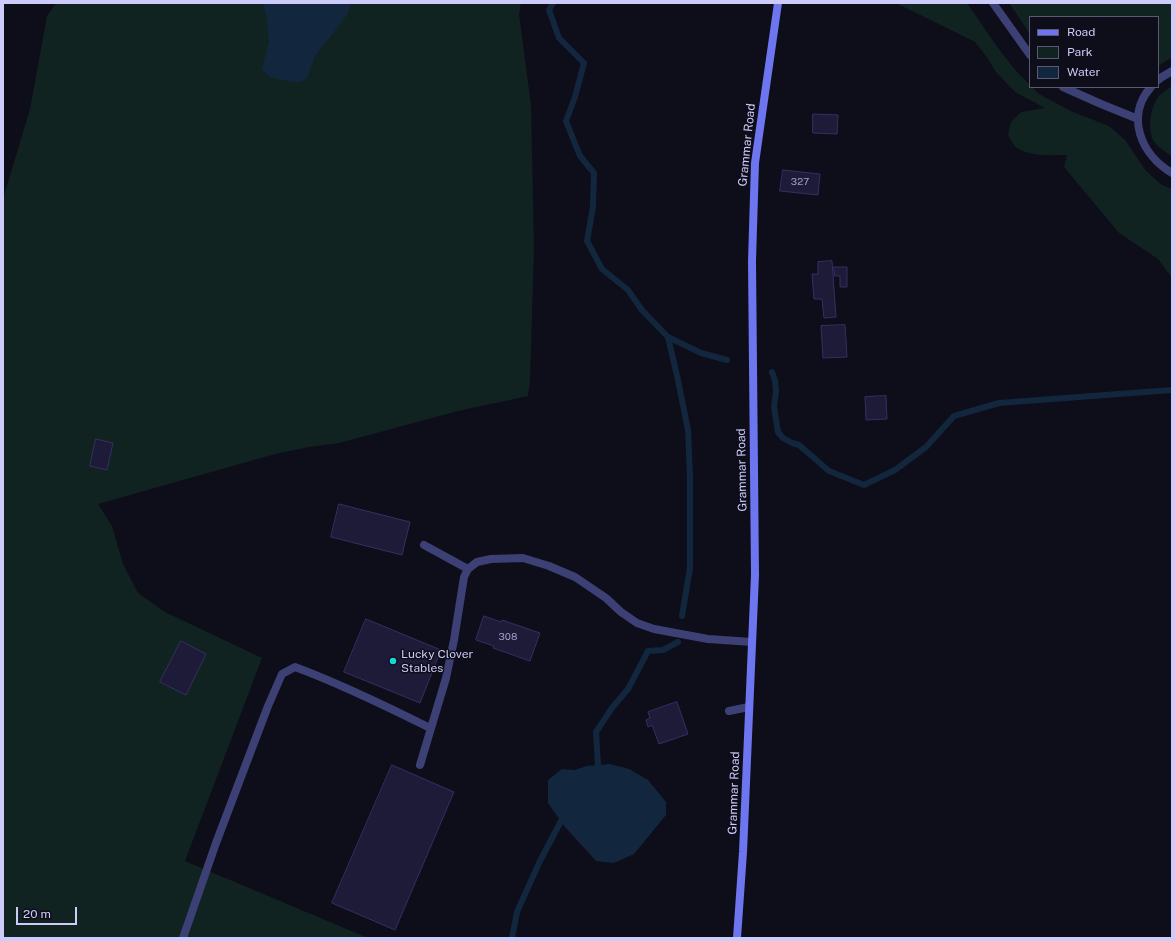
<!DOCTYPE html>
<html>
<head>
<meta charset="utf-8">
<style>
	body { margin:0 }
	#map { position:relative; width:1175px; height:941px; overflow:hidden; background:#0e0d1a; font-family:"Public Sans",sans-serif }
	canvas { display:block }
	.frame { position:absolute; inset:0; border:4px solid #cccbf9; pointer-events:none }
	.legend { position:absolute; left:1029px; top:16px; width:130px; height:72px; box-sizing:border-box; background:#0e0d1a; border:1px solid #5a5973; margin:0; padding:5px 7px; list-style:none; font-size:12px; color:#cccbf9 }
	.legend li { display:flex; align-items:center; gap:8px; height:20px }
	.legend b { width:20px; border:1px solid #5a5973 }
	.scale { position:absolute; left:16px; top:907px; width:61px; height:18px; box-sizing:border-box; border:2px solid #cccbf9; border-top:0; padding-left:5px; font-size:12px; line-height:14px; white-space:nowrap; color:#cccbf9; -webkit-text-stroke:3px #0e0d1a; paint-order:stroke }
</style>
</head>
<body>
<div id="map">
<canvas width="1175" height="941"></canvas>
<div class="frame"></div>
<ul class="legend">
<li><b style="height:5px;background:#6d75ef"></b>Road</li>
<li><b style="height:11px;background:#102321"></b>Park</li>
<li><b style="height:11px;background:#12273e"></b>Water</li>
</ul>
<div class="scale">20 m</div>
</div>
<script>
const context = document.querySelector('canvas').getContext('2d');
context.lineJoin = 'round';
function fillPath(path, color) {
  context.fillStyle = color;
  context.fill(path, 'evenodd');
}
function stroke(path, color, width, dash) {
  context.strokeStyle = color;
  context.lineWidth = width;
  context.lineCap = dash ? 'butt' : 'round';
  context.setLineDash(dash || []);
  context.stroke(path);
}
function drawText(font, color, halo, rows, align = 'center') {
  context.font = font + ' "Public Sans",sans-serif';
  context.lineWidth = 3;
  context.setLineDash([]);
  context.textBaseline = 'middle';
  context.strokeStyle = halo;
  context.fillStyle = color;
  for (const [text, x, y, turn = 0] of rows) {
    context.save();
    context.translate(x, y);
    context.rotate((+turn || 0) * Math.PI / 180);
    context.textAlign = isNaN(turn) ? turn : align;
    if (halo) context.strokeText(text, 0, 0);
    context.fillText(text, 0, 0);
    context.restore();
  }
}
fillPath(new Path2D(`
	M56,3H521L519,14L531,105L534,248L530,381L528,396L458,411L339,443L309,447L275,454L98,504L112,526L123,564L138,593L165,612L262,658L185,861L368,938H3V199L30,109L47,16Z
	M896,3H967C987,31 1005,62 1030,85V87H1032L1039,94L1073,112L1109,126L1125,140L1146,171L1162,185L1172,189V278L1158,259L1119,233L1064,167L1067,155C1051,155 1032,157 1017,148C1013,145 1010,139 1008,135L1011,122L1021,112L1045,108L1015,92L996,72L986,56L975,42Z
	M1009,3H1172V58L1166,61L1158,66V17H1030V34Z
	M1172,86V157C1166,152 1157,147 1153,140C1147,128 1151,105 1159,96C1163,92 1167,89 1172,86Z`), '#102321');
fillPath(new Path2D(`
	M263,3H351L347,15L315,56L307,78L301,82H292L270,77L262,69L269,42L267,20Z
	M610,764L629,769L648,780L666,802V815L634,854L614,863L596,861L565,827L548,803V780L562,769L575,770L587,766Z`), '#12273e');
stroke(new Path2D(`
	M553,3L549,10L559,38L584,63L575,97L566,121L580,156L594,173L593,207L587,241L602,269L628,290L642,310L668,337L678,380L688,430L690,477V568L682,616
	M668,337L701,353L727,360
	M772,372L775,380L776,391L774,407L778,432L783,438L792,443L799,445L829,471L864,485L895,470L926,447L954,416L999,403L1172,390
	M594,771L598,765L596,732L612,708L628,689L648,651L663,650L678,642
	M512,938L517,912L539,863L561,821L565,815`), '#12273e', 6);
const building = new Path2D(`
	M813,114L838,115L837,134L813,133Z
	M783,170L820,174L818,195L780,191Z
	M832,261L836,317L824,318L822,299H814L812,274H818V262Z
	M834,267H847V287H840V276H835Z
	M845,325L847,357L823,358L821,326Z
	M886,396L887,419L866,420L865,397Z
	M96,439L113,443L107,470L90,466Z
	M339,504L410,522L402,555L331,537Z
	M484,616L501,622L502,620L540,633L530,661L493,648L494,646L476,640Z
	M366,619L441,650L420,703L344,672Z
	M181,641L206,654L186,695L160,682Z
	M677,702L688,734L659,744L652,725L648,727L646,720L650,718L648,712Z
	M392,765L454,792L395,930L332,903Z`);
fillPath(building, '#1e1b39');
stroke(building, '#352f62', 1);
stroke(new Path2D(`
	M424,545L468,569
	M729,711L749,707
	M420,765L446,678L454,640L464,577L468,569L477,562L491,559L523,558L549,566L575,577L606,598L621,612L637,623L654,629L708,639L752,642
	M183,938L216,843L268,706L282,674L295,667C341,684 386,706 430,728`), '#3d4074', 8);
stroke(new Path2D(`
	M993,3L1030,55
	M1158,80L1162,77L1172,71
	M1063,87L1101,104L1138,119
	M1151,87C1125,116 1141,155 1172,173`), '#3d4074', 8);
stroke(new Path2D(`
	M737,938L743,852L755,575L752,261L755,163L778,3`), '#6d75ef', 8);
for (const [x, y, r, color] of [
	[393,661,4,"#18d6d8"]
]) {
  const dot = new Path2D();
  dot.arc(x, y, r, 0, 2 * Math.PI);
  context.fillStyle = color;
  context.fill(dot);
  stroke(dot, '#0e0d1a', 1.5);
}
drawText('10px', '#a09fc9', null, [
	["327",800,182],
	["308",508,637]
]);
drawText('12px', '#cccbf9', '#0e0d1a', [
	["Grammar Road",747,145,-84],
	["Grammar Road",742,470,-91],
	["Grammar Road",734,793,-88]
]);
drawText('12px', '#cccbf9', '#0e0d1a', [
	["Lucky Clover",401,654],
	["Stables",401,668]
], 'left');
</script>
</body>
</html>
